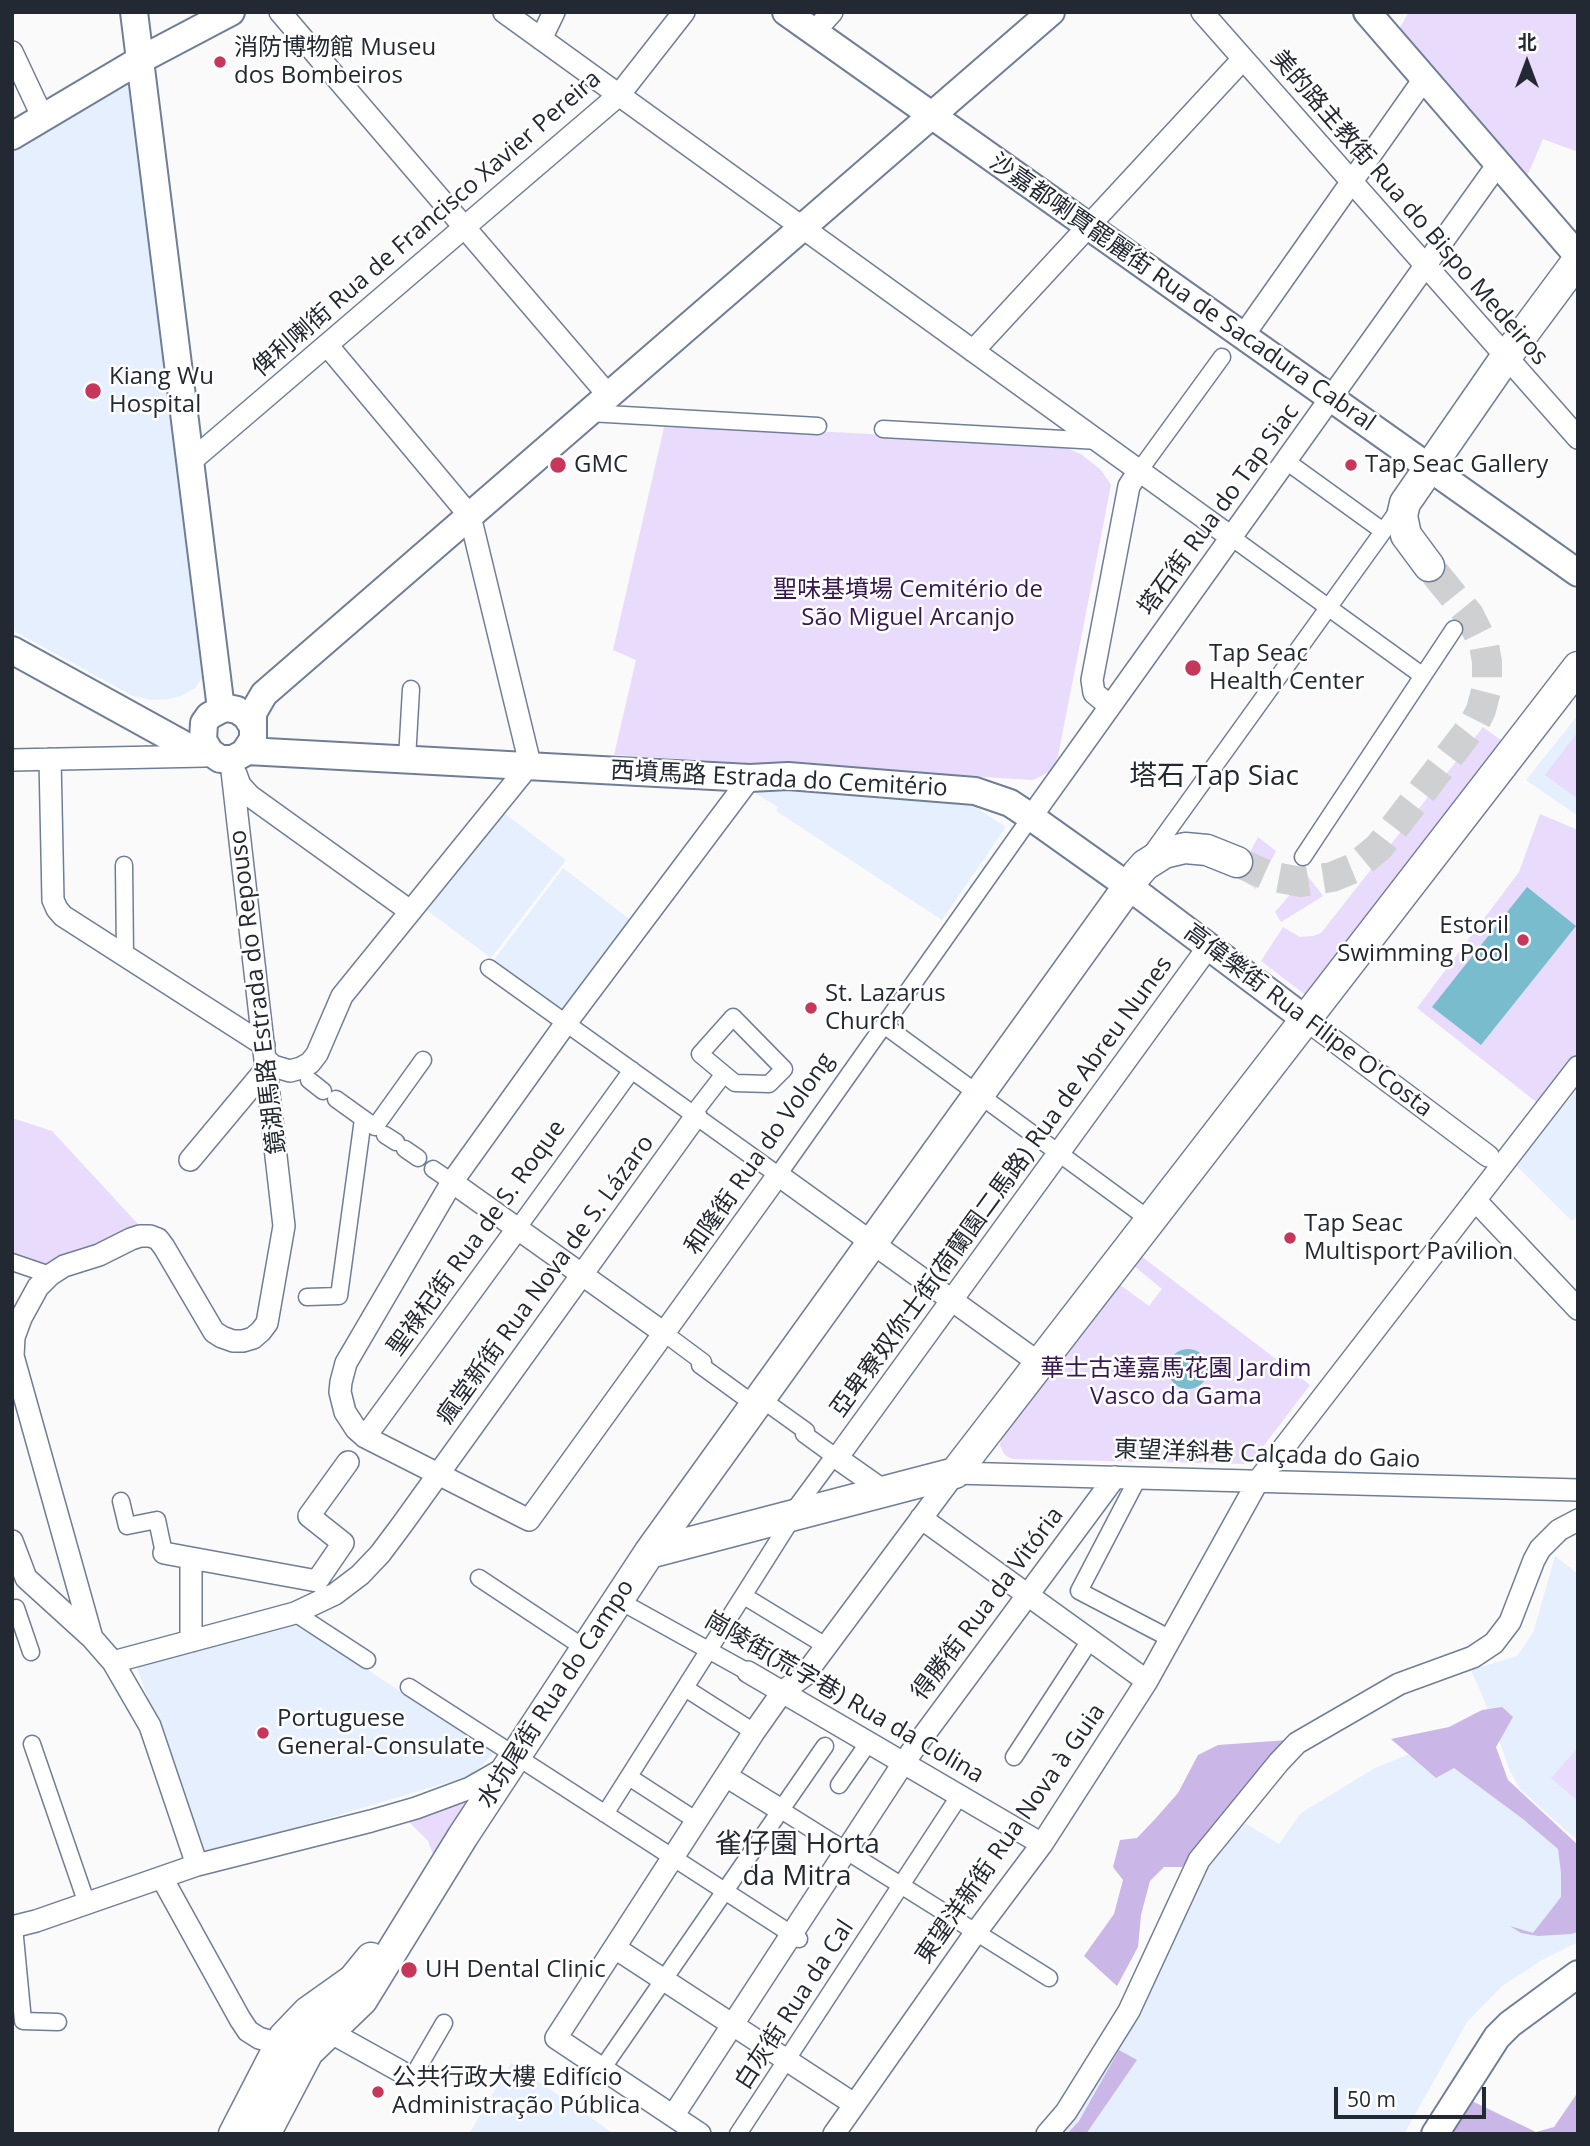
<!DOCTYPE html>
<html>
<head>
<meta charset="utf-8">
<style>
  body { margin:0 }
  #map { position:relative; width:1590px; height:2146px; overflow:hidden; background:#fafafa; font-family:"Open Sans","Noto Sans SC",sans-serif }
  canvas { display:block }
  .frame { position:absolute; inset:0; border:14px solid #232933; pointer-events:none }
  .north { position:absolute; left:1492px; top:28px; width:70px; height:70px; -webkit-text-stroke:5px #fff; paint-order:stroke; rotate:0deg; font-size:19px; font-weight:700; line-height:28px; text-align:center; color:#232933 }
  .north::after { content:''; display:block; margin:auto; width:24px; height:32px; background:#232933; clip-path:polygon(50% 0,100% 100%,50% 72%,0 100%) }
  .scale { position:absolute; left:1334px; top:2087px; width:152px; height:32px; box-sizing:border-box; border:4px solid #232933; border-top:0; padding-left:9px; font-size:21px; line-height:24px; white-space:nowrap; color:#232933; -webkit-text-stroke:5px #fff; paint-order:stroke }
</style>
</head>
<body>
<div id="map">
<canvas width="1590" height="2146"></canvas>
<div class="frame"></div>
<div class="north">北</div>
<div class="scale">50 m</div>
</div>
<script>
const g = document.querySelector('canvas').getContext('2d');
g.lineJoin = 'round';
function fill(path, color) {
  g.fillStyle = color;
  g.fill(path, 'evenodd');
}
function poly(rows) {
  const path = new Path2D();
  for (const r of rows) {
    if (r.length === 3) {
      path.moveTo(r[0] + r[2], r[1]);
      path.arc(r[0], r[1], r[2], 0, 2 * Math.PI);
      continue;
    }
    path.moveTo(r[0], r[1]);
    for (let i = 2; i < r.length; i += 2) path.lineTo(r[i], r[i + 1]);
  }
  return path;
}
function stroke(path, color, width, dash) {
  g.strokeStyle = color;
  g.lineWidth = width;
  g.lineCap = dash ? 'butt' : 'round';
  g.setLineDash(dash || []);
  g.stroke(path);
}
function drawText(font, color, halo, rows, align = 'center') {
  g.font = font + ' "Open Sans","Noto Sans SC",sans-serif';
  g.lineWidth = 5;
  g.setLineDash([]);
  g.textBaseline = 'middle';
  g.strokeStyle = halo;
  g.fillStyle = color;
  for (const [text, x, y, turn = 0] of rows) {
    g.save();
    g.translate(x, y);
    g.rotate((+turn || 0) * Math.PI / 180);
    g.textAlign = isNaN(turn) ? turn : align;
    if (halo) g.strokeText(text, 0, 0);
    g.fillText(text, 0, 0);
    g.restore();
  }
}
fill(poly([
  [137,80,206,665,203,677,195,688,181,696,169,699,152,700,133,696,12,630,12,152],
  [1578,715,1578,816,1526,780],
  [763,782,957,795,1006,827,942,920,776,811,778,807,756,794],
  [500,810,566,860,491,958,424,908],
  [563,868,633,922,563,1012,493,961],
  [1578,1088,1578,1215,1572,1221,1515,1164],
  [1555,1556,1578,1574,1578,1841,1520,1789,1510,1771,1485,1702,1471,1670,1517,1656,1533,1633],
  [285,1620,333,1647,494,1753,472,1775,206,1855,135,1663],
  [1483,1724,1499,1777,1578,1847,1578,1942,1542,1960,1502,1986,1467,2022,1404,2134,1049,2134,1230,1814,1279,1844,1301,1813,1375,1768],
  [511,2063,586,2114,614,2134,469,2134]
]), '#e6effd');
fill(poly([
  [1409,12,1578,12,1578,152,1543,139,1525,181,1396,34],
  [665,423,1057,444,1081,454,1101,470,1111,485,1058,756,1055,765,1049,772,1033,780,614,755,636,660,613,650],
  [1483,727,1509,746,1312,1000,1261,961,1283,927,1300,937,1313,936,1321,933],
  [1578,732,1578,799,1545,775],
  [1540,814,1578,830,1578,1056,1540,1105,1417,1008,1519,872],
  [1258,837,1276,851,1256,889,1237,877],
  [1307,875,1323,896,1281,922,1275,912],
  [12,1118,52,1131,138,1224,87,1249,40,1265,12,1270],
  [1141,1256,1310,1385,1252,1461,1247,1464,1013,1459,1008,1457,1004,1454,1000,1445,1002,1435,1119,1284,1149,1306,1162,1289,1134,1266],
  [1578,1748,1578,1801,1551,1778],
  [484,1790,435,1860,428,1841,405,1818]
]), '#e9dbfc');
fill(poly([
  [1502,1707,1513,1717,1496,1747,1508,1780,1578,1845,1578,1932,1571,1934,1538,1936,1521,1933,1510,1926,1533,1933,1561,1897,1561,1873,1558,1849,1523,1819,1454,1768,1436,1778,1391,1739,1449,1727,1482,1710],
  [1288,1740,1228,1807,1182,1867,1164,1867,1150,1881,1141,1915,1138,1947,1117,1986,1084,1956,1114,1914,1123,1880,1113,1867,1120,1840,1137,1838,1156,1818,1178,1793,1198,1755,1218,1745],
  [1119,2050,1137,2060,1086,2134,1067,2134,1079,2121],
  [1578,2092,1578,2134,1451,2134,1472,2101,1536,2132,1554,2127]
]), '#cbb6e8');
fill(poly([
  [1527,887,1576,926,1481,1045,1432,1007],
  [1188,1369,20]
]), '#78bcce');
stroke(poly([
  [1237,862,1269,876,1301,882,1332,877,1354,868,1379,847,1474,724,1481,710,1487,687,1487,662,1484,645,1469,615,1429,566]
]), '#cfd0d2', 30, [30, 15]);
const pedestrian = poly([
  [589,413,818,426],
  [883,429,1099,441],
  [1286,461,1383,531],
  [1139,471,1222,357],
  [1231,537,1423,676],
  [407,759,411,689],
  [1151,854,1400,508],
  [1303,857,1454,629],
  [124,865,125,956],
  [489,968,778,1175,1031,817],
  [884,1025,1150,1220],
  [309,1080,323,1091],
  [336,1099,375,1127,423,1060],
  [693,1114,724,1074,700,1054,733,1017,784,1069,769,1084,735,1083,724,1074],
  [385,1135,396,1142],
  [405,1149,418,1158],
  [433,1169,452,1182],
  [517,1229,632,1070],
  [12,1262,50,1275],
  [307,1297,339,1296,363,1119],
  [664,1333,703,1362,700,1365,755,1405],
  [760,1398,806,1431,804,1434,837,1458],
  [1138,1478,1079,1591,1171,1639],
  [121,1501,127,1526,157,1520,164,1553],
  [792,1513,834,1456],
  [479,1578,586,1649],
  [744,1596,826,1646],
  [618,1600,748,1672],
  [12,1609,16,1608,31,1652],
  [295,1613,367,1660],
  [409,1687,799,1939],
  [685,1688,754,1732],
  [32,1744,87,1904],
  [1014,1757,1087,1645],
  [629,1777,697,1821],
  [839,1785,869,1742],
  [781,1810,1049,1978],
  [605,1814,793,1517],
  [14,1927,23,2021,58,2022],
  [602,2069,825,1746],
  [400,2071,412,2078,444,2023],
  [738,2134,960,1795]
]);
const minor = poly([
  [280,12,609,396],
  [504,12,1231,537],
  [1202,12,1578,438],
  [814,32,832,12],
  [541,39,554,12],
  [12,52,43,118],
  [1243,336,1424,79],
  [973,351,1243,59],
  [190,462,619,95,684,12],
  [1110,706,1094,693,1092,680,1129,486,1139,471],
  [50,759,53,900,57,909,63,916,264,1045],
  [12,760,205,756],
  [236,774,240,785,250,796,410,911],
  [750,778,566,1023,452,1182,346,1363,341,1382,340,1392,345,1412,356,1429,365,1437,529,1520,778,1175,1039,1363],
  [1031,817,1498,164],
  [1305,1019,1488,1156],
  [265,1059,273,1066,290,1071,301,1068,310,1063,317,1054,342,996,530,764,470,516,327,345],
  [190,1160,266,1069],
  [452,1182,664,1333],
  [1475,1200,1578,1309],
  [365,1437,517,1229],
  [884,1491,837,1458,1209,946],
  [921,1518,1147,1681],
  [12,1541,26,1578,92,1638,113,1662,150,1726,197,1865],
  [164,1553,191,1558],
  [92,1638,13,1356,14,1337,21,1318,38,1287,50,1275,64,1266,99,1255,131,1239,140,1236,150,1236,158,1239,164,1247,214,1332,222,1337,233,1341,243,1341,253,1338,261,1331,267,1323,284,1226,232,771,233,759],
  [191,1641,191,1558,317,1581,343,1543,309,1516,348,1462],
  [113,1662,295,1613,335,1594,360,1575,380,1554,401,1526,696,1116],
  [748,1672,1042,1844],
  [726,1776,781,1810],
  [162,1878,240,2019,248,2031,259,2038,269,2041,282,2041],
  [12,1927,36,1921,197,1865,371,1821,416,1808,470,1788,505,1768],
  [615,1948,854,2104],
  [328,2031,400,2071],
  [673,2116,904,1762,1115,1477],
  [700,2134,556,2038,754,1732,783,1691,804,1676,955,1473,1578,1490],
  [834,2134,976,1932,1042,1844,1147,1681,1258,1481,1578,1067],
  [1047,2134,1066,2112,1129,2011,1199,1860,1279,1762,1297,1743,1399,1684,1473,1657,1494,1643,1510,1622,1534,1560,1540,1549,1559,1530,1578,1520]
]);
const tertiary = poly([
  [134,12,221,709],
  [786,12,1578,573],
  [1367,12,1578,256],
  [12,136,140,60,231,12],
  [12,650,186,746,210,752],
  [253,727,246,716,237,710,228,708,220,710,209,716,204,723,203,740,210,752,220,759,233,759,244,753,253,739,253,713,264,694,1051,12],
  [247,751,750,778,788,776,975,791,1010,803,1031,817,1128,886,1305,1019],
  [1435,2134,1497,2037,1510,2024,1578,1974]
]);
const secondary = poly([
  [1429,566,1406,535,1402,516,1405,503,1506,357,1578,260],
  [649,1553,955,1473,1578,667],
  [234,2134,284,2037,308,2012,353,1980,371,1958],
  [265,2134,308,2052,362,2000,463,1836,649,1553,1138,873,1145,865,1164,853,1185,848,1207,850,1237,862]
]);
stroke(pedestrian, '#6f7e97', 19);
stroke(minor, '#6f7e97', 24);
stroke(tertiary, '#6f7e97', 30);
stroke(secondary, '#6f7e97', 33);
stroke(pedestrian, '#fff', 16);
stroke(minor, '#fff', 21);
stroke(tertiary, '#fff', 26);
stroke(secondary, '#fff', 30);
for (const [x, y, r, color] of [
  [220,62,7,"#c7375c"],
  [93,391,9,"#c7375c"],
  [558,465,9,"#c7375c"],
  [1351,465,7,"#c7375c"],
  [1193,668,9,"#c7375c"],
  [1523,940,7,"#c7375c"],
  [811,1008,7,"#c7375c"],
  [1290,1238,7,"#c7375c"],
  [263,1733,7,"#c7375c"],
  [409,1970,9,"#c7375c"],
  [378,2092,7,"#c7375c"]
]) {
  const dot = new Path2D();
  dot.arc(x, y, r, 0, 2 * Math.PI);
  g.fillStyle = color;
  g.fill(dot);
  stroke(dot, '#fff', 2.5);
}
drawText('24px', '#232933', '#fff', [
  ["消防博物館 Museu",234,48],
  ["dos Bombeiros",234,76],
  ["Kiang Wu",109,377],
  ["Hospital",109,405],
  ["GMC",574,465],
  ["Tap Seac Gallery",1365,465],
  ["Tap Seac",1209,654],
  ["Health Center",1209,682],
  ["Estoril",1509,926,"right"],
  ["Swimming Pool",1509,954,"right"],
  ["St. Lazarus",825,994],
  ["Church",825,1022],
  ["Tap Seac",1304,1224],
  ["Multisport Pavilion",1304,1252],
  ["Portuguese",277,1719],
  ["General-Consulate",277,1747],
  ["UH Dental Clinic",425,1970],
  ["公共行政大樓 Edifício",392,2078],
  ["Administração Pública",392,2106]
], 'left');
drawText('24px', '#232933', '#fff', [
  ["美的路主教街 Rua do Bispo Medeiros",1409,208,49],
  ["俾利喇街 Rua de Francisco Xavier Pereira",427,224,-41],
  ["沙嘉都喇賈罷麗街 Rua de Sacadura Cabral",1182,293,35],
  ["塔石街 Rua do Tap Siac",1219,510,-54],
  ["西墳馬路 Estrada do Cemitério",779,780,3],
  ["鏡湖馬路 Estrada do Repouso",258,992,-97],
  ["高偉樂街 Rua Filipe O'Costa",1308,1021,37],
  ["和隆街 Rua do Volong",760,1154,-55],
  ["亞卑寮奴你士街(荷蘭園二馬路) Rua de Abreu Nunes",1002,1187,-54],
  ["聖祿杞街 Rua de S. Roque",477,1238,-54],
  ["瘋堂新街 Rua Nova de S. Lázaro",546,1280,-54],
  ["東望洋斜巷 Calçada do Gaio",1267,1455,2],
  ["得勝街 Rua da Vitória",988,1604,-53],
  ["水坑尾街 Rua do Campo",556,1694,-57],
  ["崗陵街(荒字巷) Rua da Colina",844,1698,30],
  ["東望洋新街 Rua Nova à Guia",1011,1834,-55],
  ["白灰街 Rua da Cal",795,2005,-57]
]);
drawText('24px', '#361752', '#fff', [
  ["聖味基墳場 Cemitério de",908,590],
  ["São Miguel Arcanjo",908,618],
  ["華士古達嘉馬花園 Jardim",1176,1369],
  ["Vasco da Gama",1176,1397]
]);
drawText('28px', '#232933', '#fff', [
  ["塔石 Tap Siac",1214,777],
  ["雀仔園 Horta",797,1845],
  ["da Mitra",797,1877]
]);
</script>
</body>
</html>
